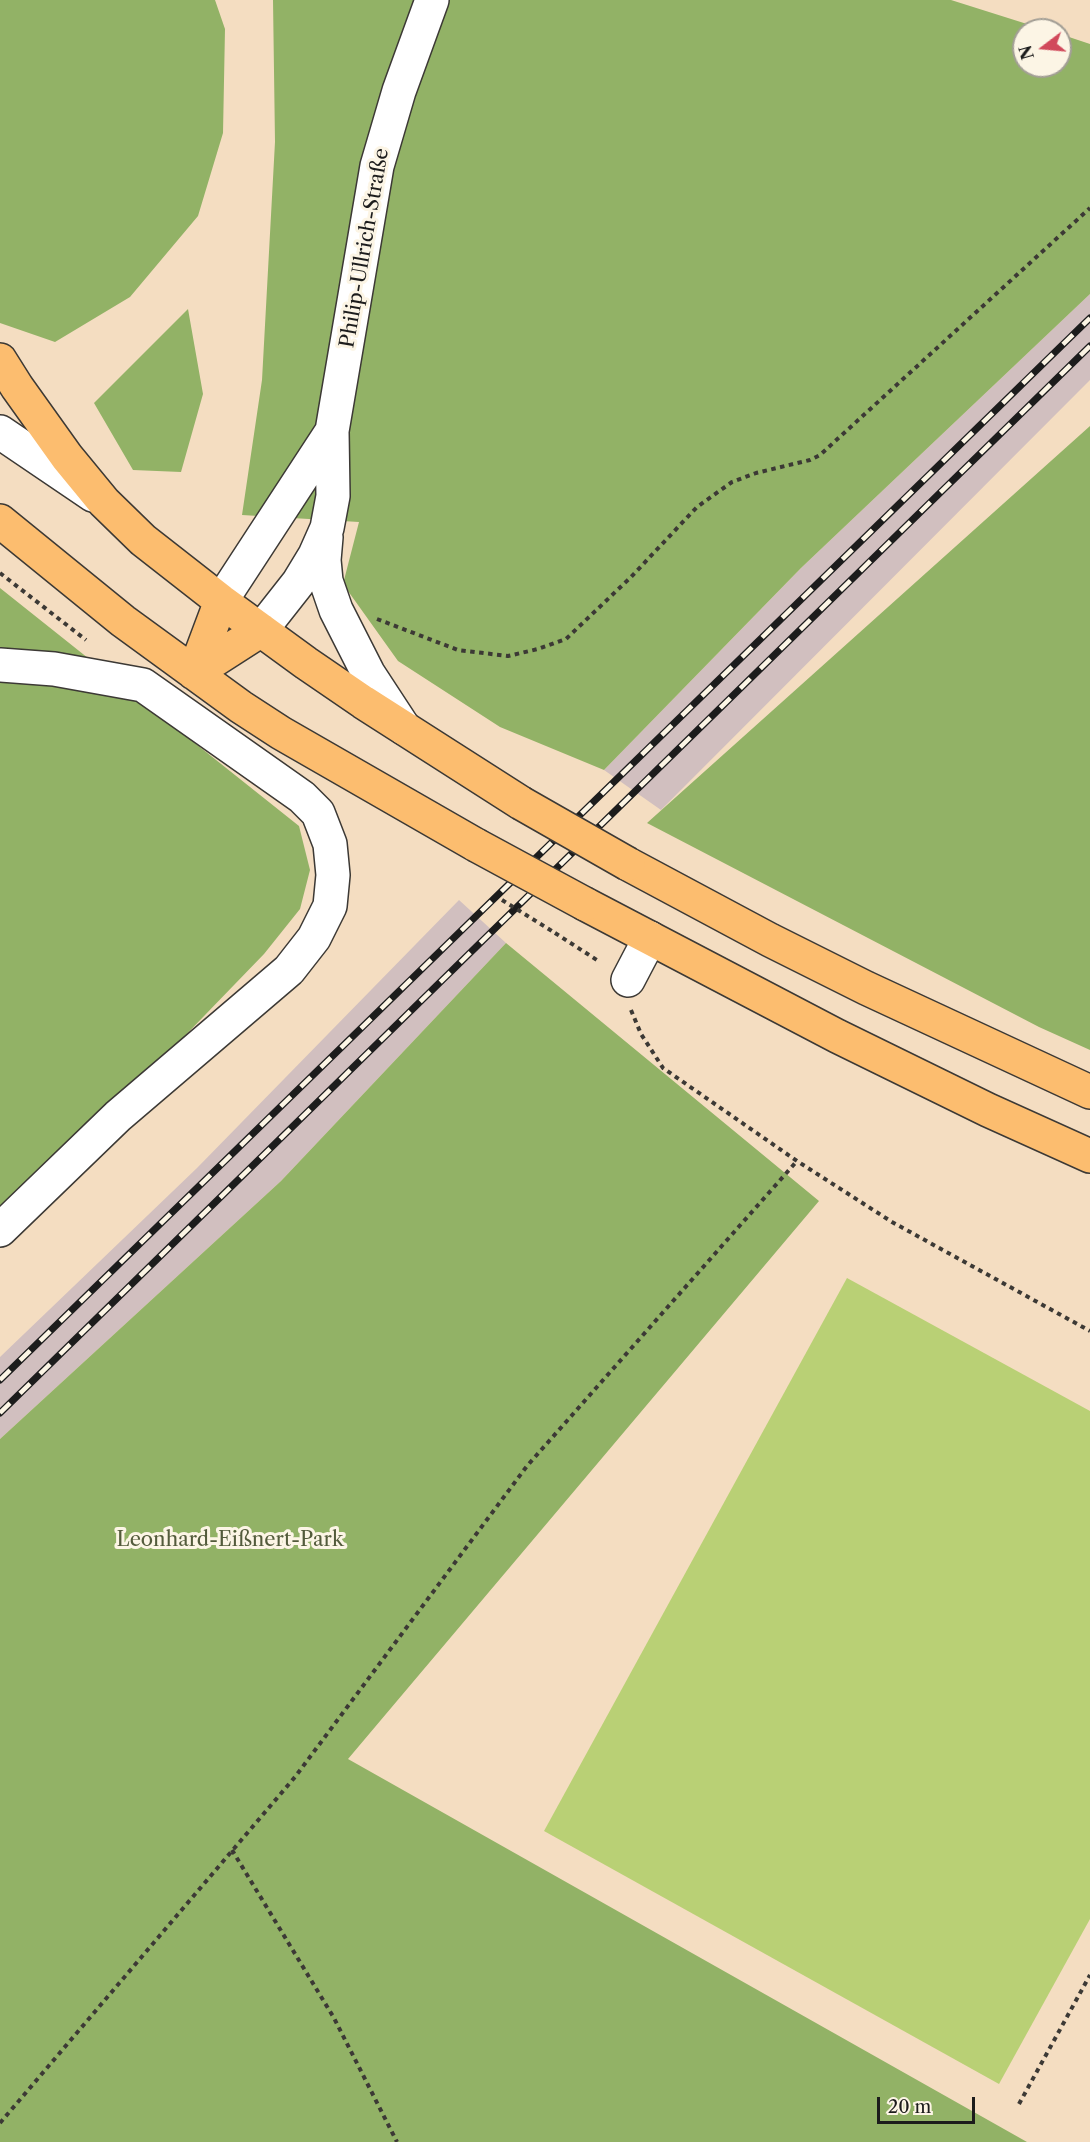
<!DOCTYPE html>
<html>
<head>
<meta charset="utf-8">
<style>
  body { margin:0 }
  #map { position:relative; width:1090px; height:2142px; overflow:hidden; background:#f4ddc1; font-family:"Libre Caslon Text",serif }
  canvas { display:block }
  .north { position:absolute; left:1012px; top:18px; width:60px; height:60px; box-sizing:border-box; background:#fcf5e5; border:2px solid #a29e95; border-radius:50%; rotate:254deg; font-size:16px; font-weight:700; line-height:24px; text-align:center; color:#1c1c1c }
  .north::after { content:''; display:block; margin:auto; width:21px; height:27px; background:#d1495b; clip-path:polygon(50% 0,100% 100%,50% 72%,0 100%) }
  .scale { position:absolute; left:877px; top:2097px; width:98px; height:27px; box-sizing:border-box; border:3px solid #1c1c1c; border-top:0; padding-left:8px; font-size:18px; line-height:21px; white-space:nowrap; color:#1c1c1c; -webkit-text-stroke:4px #fcf5e5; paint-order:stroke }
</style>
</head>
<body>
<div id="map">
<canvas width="1090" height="2142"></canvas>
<div class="north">N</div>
<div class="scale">20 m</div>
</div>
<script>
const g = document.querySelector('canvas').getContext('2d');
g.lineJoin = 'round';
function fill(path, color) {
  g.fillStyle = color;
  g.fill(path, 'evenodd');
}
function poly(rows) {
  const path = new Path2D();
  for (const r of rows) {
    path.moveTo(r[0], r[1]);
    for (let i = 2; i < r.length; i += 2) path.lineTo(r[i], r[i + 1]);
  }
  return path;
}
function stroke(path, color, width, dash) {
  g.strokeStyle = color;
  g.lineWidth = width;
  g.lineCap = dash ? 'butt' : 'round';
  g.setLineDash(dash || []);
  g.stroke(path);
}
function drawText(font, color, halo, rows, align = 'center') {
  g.font = font + ' "Libre Caslon Text",serif';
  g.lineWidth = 6;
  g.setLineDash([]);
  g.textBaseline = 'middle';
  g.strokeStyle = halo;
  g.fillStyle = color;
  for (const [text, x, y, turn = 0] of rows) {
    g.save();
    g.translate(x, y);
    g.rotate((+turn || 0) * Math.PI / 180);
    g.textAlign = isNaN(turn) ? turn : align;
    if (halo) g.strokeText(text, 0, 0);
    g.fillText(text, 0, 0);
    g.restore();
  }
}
fill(poly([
  [1090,294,1090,380,661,810,604,770,801,568],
  [459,900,506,943,281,1181,0,1439,0,1357,197,1168]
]), '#d1bfbf');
fill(poly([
  [847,1278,1090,1411,1090,1919,999,2084,544,1831]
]), '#b9d075');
fill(poly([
  [0,0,215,0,225,29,223,133,198,216,130,297,55,342,0,323],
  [273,0,951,0,1046,30,1024,30,1024,66,1060,66,1060,34,1090,44,1090,294,801,568,604,770,500,727,398,661,343,584,359,522,242,515,262,380,275,142],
  [188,309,203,394,181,472,133,470,94,403],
  [1090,426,1090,1050,1039,1027,647,823],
  [0,588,299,826,310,870,300,909,264,954,0,1227],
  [506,943,819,1201,348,1759,1027,2142,0,2142,0,1439,281,1181]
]), '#92b266');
const minor = poly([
  [0,432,93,495],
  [326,537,324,560,326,581,336,610,368,673,404,728],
  [221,601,332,431],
  [261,630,298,583,315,555,327,528,333,496,332,431,377,166,399,91,432,0],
  [0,665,54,669,143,685,302,797,318,813,330,844,333,875,330,906,314,938,289,970,118,1116,0,1230],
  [628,980,650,938]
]);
const major = poly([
  [0,360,17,387,67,457,104,502,143,540,221,601,306,663,363,702,521,803],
  [0,521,123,621,241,707,281,733,476,845],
  [194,673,261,630],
  [194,673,221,601],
  [628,864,770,940,866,988,1090,1092],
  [585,904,837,1036,988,1110,1090,1156]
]);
stroke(minor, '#3c3935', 36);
stroke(major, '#3c3935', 36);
stroke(poly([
  [0,573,86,640],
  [377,619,458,650,508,656,538,649,566,639,631,577,697,507,732,482,756,473,810,460,820,455,1090,208],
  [555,933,600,962],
  [631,1010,641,1034,663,1068,797,1161,892,1222,1090,1331],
  [232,1850,334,2018,397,2142],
  [1019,2104,1090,1975],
  [0,2123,295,1777,527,1466,797,1161]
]), '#3c3935', 4, [4.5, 4.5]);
stroke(minor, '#fff', 33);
stroke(major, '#fcbd6f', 33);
const rail = poly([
  [0,1380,1090,318],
  [0,1413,1090,346]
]);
stroke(rail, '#1c1c1c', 7);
stroke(rail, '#fcf5e5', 4.5, [14]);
const majorBridge = poly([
  [521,803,628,864],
  [476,845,585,904]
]);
stroke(majorBridge, '#3c3935', 36, []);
stroke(poly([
  [502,900,555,933]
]), '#3c3935', 4, [4.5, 4.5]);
stroke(majorBridge, '#fcbd6f', 33);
drawText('20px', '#1c1c1c', '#fcf5e5', [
  ["Philip-Ullrich-Straße",365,248,-80]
]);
drawText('20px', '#535b3b', '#fcf5e5', [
  ["Leonhard-Eißnert-Park",230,1540]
]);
</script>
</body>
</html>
